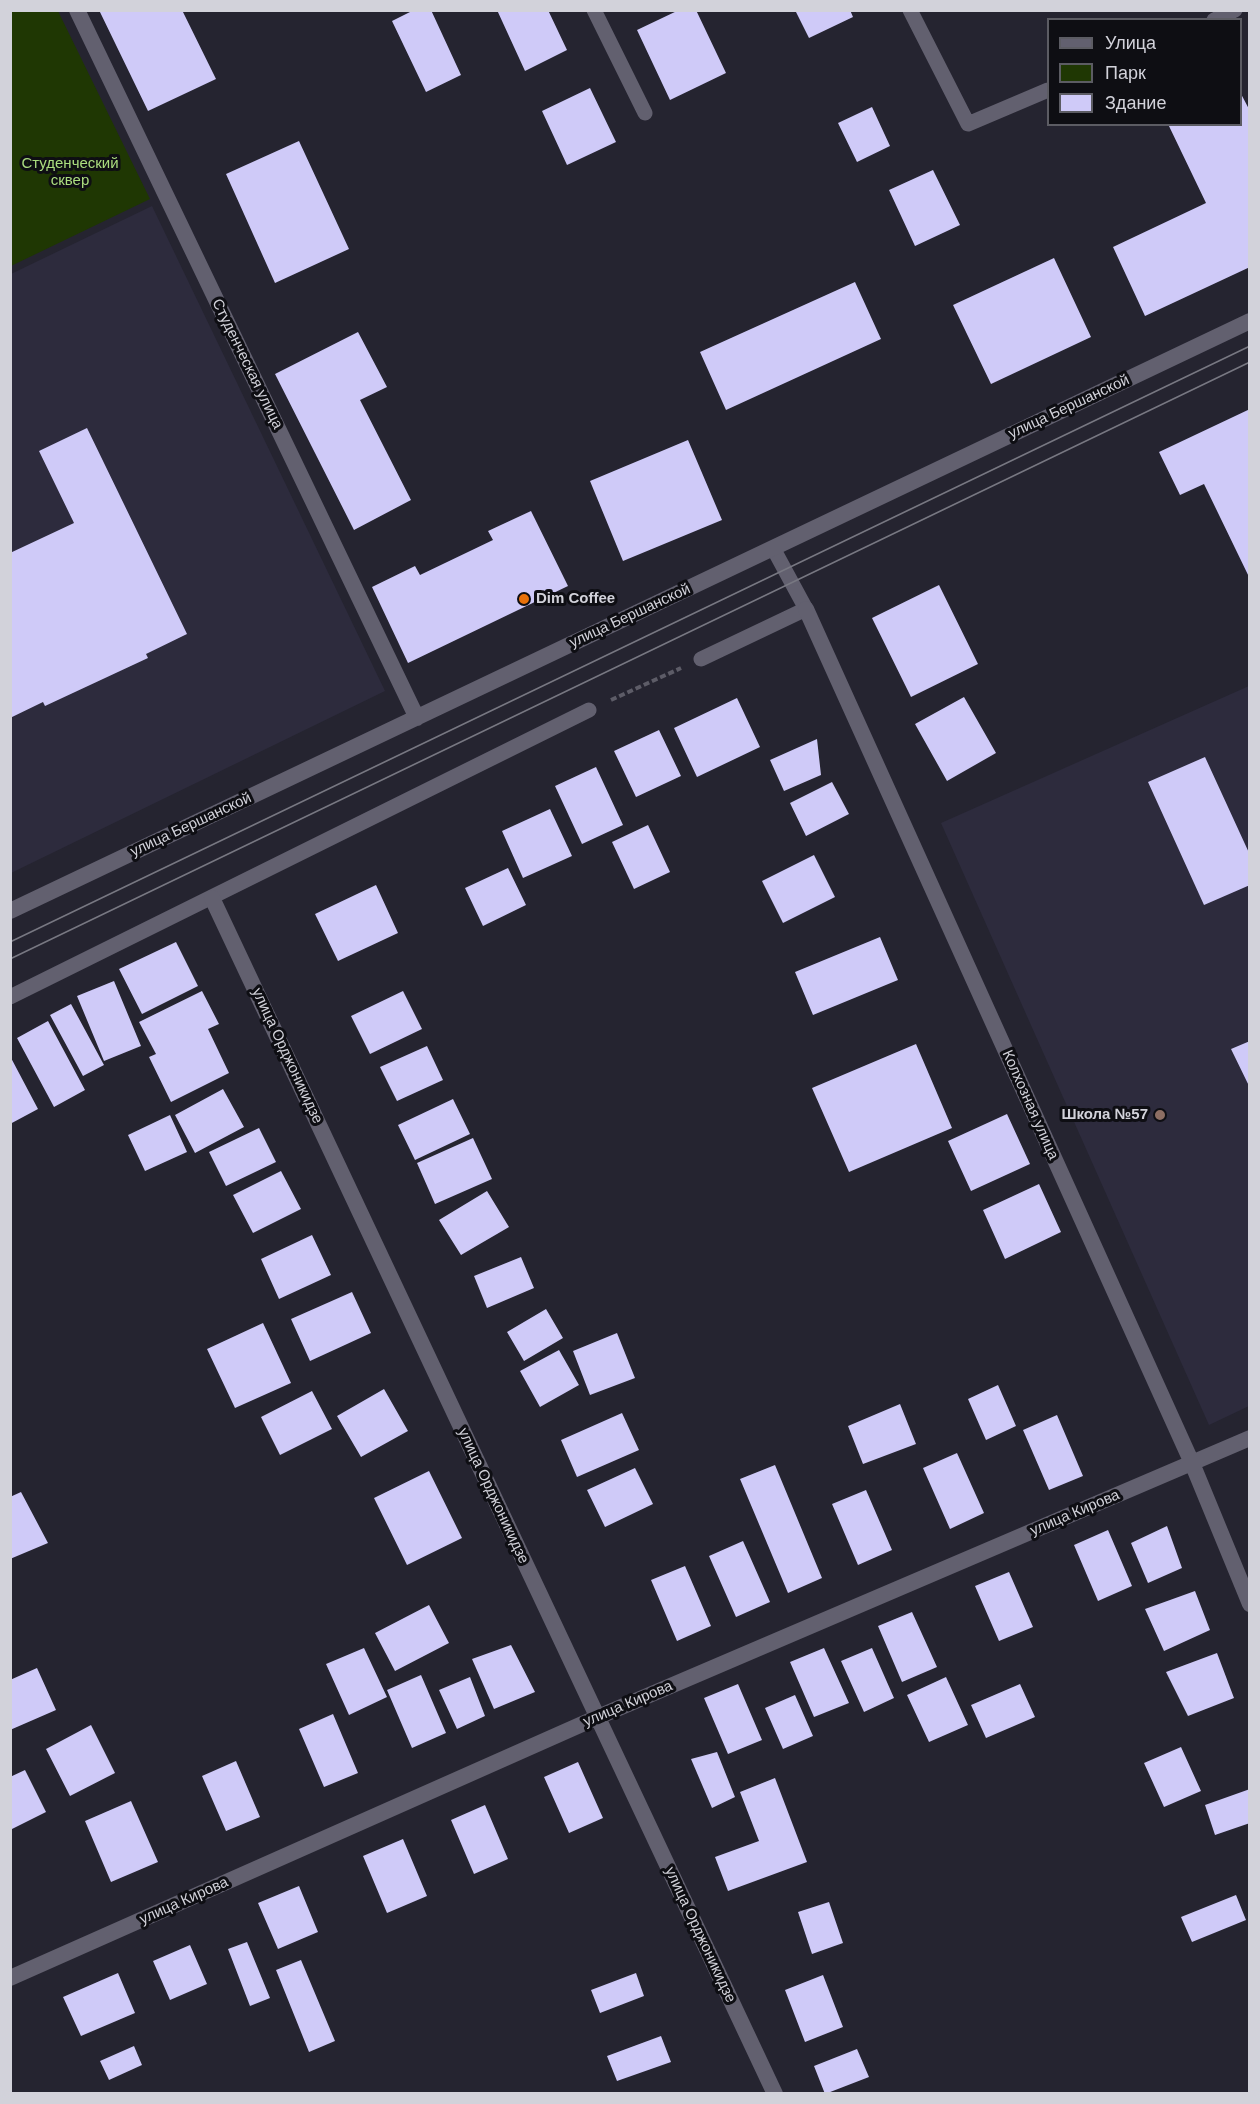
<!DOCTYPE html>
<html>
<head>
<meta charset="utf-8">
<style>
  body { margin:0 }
  #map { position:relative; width:1260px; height:2104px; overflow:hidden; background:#252430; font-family:Helvetica,sans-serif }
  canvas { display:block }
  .frame { position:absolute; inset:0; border:12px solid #d2d2da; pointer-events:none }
  .legend { position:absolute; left:1047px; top:18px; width:195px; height:108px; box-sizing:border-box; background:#0e0e13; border:2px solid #5c5c63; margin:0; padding:8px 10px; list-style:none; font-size:18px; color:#d2d2da }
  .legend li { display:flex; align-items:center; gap:12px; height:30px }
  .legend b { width:30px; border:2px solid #5c5c63 }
</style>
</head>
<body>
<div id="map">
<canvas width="1260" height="2104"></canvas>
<div class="frame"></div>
<ul class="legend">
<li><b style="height:8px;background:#62606f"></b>Улица</li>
<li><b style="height:16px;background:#1f3703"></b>Парк</li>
<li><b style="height:16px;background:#cfcaf8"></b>Здание</li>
</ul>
</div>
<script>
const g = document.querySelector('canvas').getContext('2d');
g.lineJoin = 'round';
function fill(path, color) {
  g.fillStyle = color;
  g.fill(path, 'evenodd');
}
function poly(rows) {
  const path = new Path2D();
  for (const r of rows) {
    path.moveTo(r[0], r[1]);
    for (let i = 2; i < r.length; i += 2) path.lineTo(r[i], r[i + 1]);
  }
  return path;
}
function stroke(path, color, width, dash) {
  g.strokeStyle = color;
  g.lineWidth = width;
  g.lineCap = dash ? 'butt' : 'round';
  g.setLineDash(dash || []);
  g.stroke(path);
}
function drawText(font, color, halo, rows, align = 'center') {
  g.font = font + ' Helvetica,sans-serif';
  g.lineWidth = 6;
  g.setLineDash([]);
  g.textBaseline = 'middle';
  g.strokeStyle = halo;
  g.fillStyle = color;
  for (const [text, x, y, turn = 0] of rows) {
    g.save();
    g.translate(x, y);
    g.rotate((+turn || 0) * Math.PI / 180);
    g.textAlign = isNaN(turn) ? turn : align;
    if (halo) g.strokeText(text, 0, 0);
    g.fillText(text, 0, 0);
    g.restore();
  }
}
fill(poly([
  [152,206,385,691,11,873,11,274],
  [1249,686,1249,1406,1209,1425,941,823]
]), '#2d2b3d');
fill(poly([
  [11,10,58,11,150,199,11,266]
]), '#1f3703');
fill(poly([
  [99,10,182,10,216,79,148,111],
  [414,10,431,10,461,75,426,92,392,21],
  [497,10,548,10,567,50,525,71],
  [679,10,696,10,726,73,670,100,637,30],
  [795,10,850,10,853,17,809,38],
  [590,88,616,142,567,165,542,111],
  [1240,92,1250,111,1250,267,1145,316,1113,247,1206,203,1168,124,1240,124],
  [872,107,890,146,857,162,838,123],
  [299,141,349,249,275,283,226,174],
  [933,170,960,225,915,246,889,190],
  [1054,258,1091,337,991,384,953,305],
  [855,282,881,339,726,410,700,352],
  [358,332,387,387,360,400,411,500,354,530,275,374],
  [1250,409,1250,579,1204,484,1180,495,1159,452],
  [87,428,187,634,146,654,148,658,45,706,43,702,10,718,10,553,74,523,39,451],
  [688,440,722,520,623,561,590,481],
  [531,511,568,586,408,663,372,587,415,566,420,575,493,540,488,531],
  [939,585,978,664,911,697,872,618],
  [964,697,996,753,947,781,915,724],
  [737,698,760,747,697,777,674,728],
  [659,730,681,776,636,797,614,751],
  [817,739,821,775,784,791,770,760],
  [1205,757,1250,855,1250,885,1204,905,1148,782],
  [596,767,623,825,582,844,555,786],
  [832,782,849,814,806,836,790,803],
  [550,809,572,856,523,878,502,831],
  [648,825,670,872,634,889,612,842],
  [814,855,835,897,783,923,762,881],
  [508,868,526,905,483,926,465,888],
  [376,885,398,933,338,961,315,914],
  [880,937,898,980,813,1015,795,972],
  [176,942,198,986,142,1014,119,969],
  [114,981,141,1046,104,1061,77,996],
  [202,991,219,1024,208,1029,229,1073,171,1102,149,1057,156,1054,139,1022],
  [403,991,422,1029,370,1054,351,1016],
  [71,1004,104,1065,83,1076,50,1015],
  [48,1021,85,1090,54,1107,17,1038],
  [1250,1041,1250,1088,1231,1049],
  [916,1044,952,1128,849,1172,812,1088],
  [427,1046,443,1080,397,1101,380,1067],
  [10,1056,38,1109,10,1124],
  [223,1089,244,1127,195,1153,175,1115],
  [453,1099,470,1134,415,1160,398,1125],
  [1007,1114,1030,1164,971,1191,948,1141],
  [170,1115,187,1152,145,1171,128,1135],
  [259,1128,276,1162,226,1186,209,1152],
  [473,1138,492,1179,435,1204,417,1163],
  [281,1171,301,1209,253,1233,233,1195],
  [1039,1184,1061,1232,1005,1259,983,1210],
  [487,1191,509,1227,461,1255,439,1220],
  [312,1235,331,1275,279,1299,261,1259],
  [521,1257,534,1288,487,1308,474,1276],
  [352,1292,371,1333,310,1361,291,1319],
  [546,1309,563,1338,524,1361,507,1332],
  [263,1323,291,1383,235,1408,207,1349],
  [617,1333,635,1378,590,1395,573,1351],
  [559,1350,579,1385,540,1407,520,1371],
  [998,1385,1016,1426,986,1440,968,1399],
  [384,1389,408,1431,361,1457,337,1416],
  [312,1391,332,1429,280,1455,261,1417],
  [900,1404,916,1444,863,1464,848,1426],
  [622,1413,639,1450,577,1477,561,1440],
  [1057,1415,1083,1476,1049,1490,1023,1430],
  [957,1453,984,1513,950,1529,923,1468],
  [775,1465,822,1578,788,1593,740,1479],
  [635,1468,653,1504,605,1527,587,1490],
  [429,1471,462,1538,407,1565,374,1498],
  [866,1490,892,1550,858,1565,832,1504],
  [21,1492,48,1543,10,1559,10,1497],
  [1167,1526,1182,1568,1148,1583,1131,1543],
  [1108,1530,1132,1586,1098,1601,1074,1545],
  [743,1541,770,1602,736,1617,709,1556],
  [685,1566,711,1626,677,1641,651,1580],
  [1009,1572,1033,1627,999,1641,975,1586],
  [1195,1591,1210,1630,1164,1651,1145,1609],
  [429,1605,449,1643,395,1671,375,1633],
  [912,1612,937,1667,902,1682,878,1626],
  [511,1645,535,1692,494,1709,472,1659],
  [364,1648,387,1697,349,1715,326,1664],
  [824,1648,849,1703,814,1717,790,1662],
  [872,1648,894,1698,864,1712,841,1661],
  [1217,1653,1234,1698,1188,1716,1166,1672],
  [37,1668,56,1710,10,1730,10,1680],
  [421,1675,446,1733,412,1748,387,1690],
  [470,1677,485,1716,457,1729,439,1690],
  [946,1677,968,1725,929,1742,907,1695],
  [738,1684,762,1740,728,1754,704,1698],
  [1020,1684,1035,1717,986,1738,971,1705],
  [795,1695,813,1736,783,1749,765,1708],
  [333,1714,358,1773,324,1787,299,1729],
  [91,1725,115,1773,70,1796,46,1749],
  [1181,1747,1201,1791,1164,1807,1144,1763],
  [717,1752,735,1797,712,1808,691,1759],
  [236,1761,260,1817,226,1831,202,1776],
  [578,1762,603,1818,569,1833,544,1777],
  [25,1770,46,1812,10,1830,10,1777],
  [775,1778,807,1862,728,1891,715,1857,759,1841,740,1792],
  [1250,1789,1250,1823,1215,1835,1205,1805],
  [131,1801,158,1862,111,1882,85,1821],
  [485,1805,508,1859,474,1874,451,1820],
  [403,1839,427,1896,387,1913,363,1856],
  [299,1886,318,1932,278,1949,258,1903],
  [1236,1895,1246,1920,1192,1942,1181,1917],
  [829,1902,843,1943,812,1954,798,1912],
  [247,1942,270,1998,250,2006,228,1949],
  [190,1945,207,1984,170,2000,153,1961],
  [301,1960,335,2041,309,2052,276,1970],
  [118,1973,135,2013,81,2036,63,1997],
  [636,1973,644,1996,600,2013,591,1990],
  [823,1975,843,2027,805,2042,785,1990],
  [661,2036,671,2062,617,2081,607,2056],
  [134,2046,142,2065,109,2080,100,2061],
  [857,2049,869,2077,825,2094,814,2066]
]), '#cfcaf8');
stroke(poly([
  [611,700,681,668]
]), '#5d5c67', 4, [6, 3]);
stroke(poly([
  [594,10,645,113],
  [910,10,968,124,1048,90],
  [1214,20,1235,10],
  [701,659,806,609,773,548],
  [10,997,589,710]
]), '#62606f', 15);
stroke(poly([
  [77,10,417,718],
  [806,609,1192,1463,1250,1604],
  [212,898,775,2094],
  [10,911,1250,321],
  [10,1978,598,1717,1250,1438]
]), '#62606f', 16);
stroke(poly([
  [10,942,1250,346],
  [10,959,1250,362]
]), '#787882', 1.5);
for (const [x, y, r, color] of [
  [524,599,6,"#e8710a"],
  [1160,1115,6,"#8d6e63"]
]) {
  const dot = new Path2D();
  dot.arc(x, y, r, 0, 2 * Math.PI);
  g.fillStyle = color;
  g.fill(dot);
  stroke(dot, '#0e0e13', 2);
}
drawText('15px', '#abdd7f', '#0e0e13', [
  ["Студенческий",70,164],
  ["сквер",70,181]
]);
drawText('15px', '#d2d2da', '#0e0e13', [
  ["Студенческая улица",247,364,64],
  ["улица Бершанской",1069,407,-25],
  ["улица Бершанской",630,616,-25],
  ["улица Бершанской",191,825,-25],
  ["улица Орджоникидзе",287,1056,65],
  ["Колхозная улица",1030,1105,66],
  ["улица Орджоникидзе",493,1496,65],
  ["улица Кирова",1075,1513,-23],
  ["улица Кирова",628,1704,-23],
  ["улица Кирова",184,1901,-24],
  ["улица Орджоникидзе",700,1935,65]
]);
drawText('bold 15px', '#d2d2da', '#0e0e13', [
  ["Dim Coffee",536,599],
  ["Школа №57",1148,1115,"right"]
], 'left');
</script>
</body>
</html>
